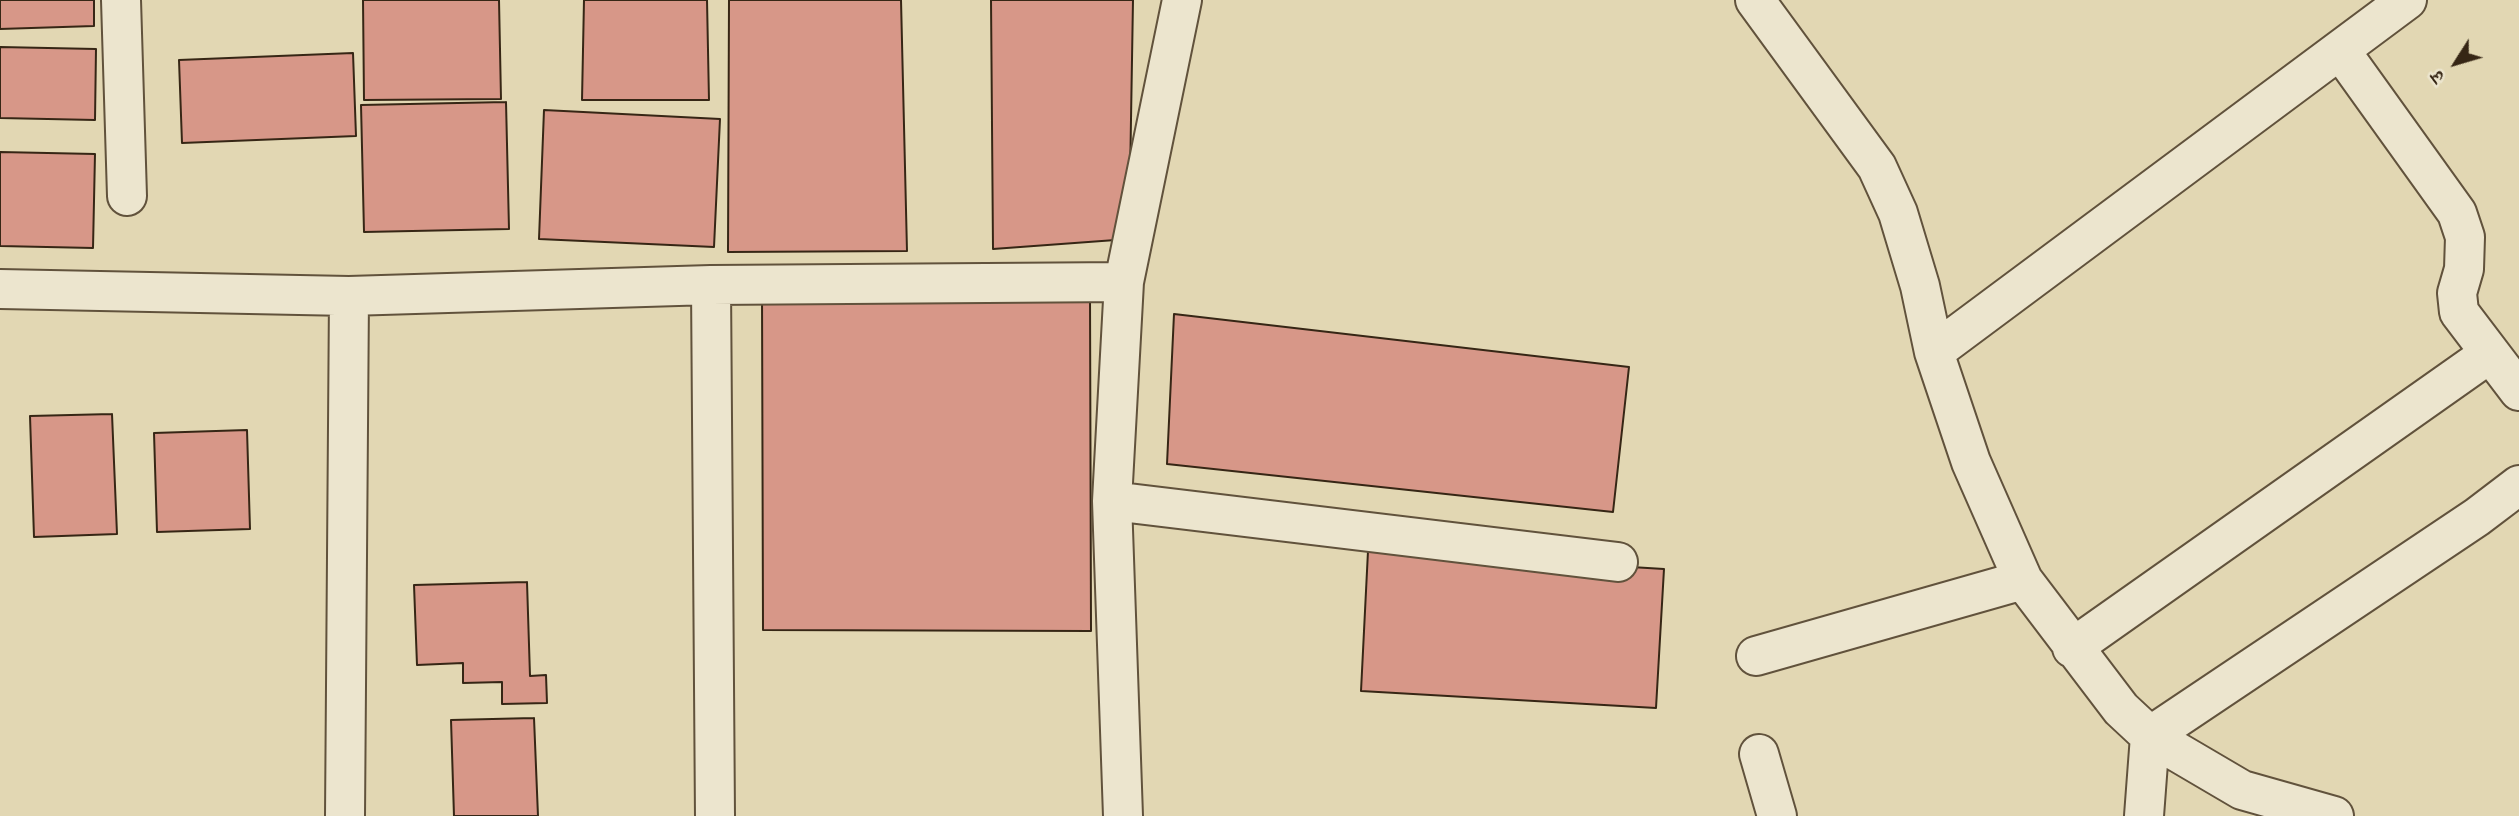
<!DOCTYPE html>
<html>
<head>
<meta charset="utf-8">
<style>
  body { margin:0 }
  #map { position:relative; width:2519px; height:816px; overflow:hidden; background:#e2d7b3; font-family:"Sorts Mill Goudy","Noto Serif Devanagari",serif }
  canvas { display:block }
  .north { position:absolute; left:2421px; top:28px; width:70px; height:70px; -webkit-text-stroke:5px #ece5ce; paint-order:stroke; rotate:233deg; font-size:19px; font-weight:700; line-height:28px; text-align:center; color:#362615 }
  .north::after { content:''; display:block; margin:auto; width:24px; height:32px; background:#362615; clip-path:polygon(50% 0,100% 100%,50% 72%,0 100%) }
</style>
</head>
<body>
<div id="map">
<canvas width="2519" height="816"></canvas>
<div class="north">उ</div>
</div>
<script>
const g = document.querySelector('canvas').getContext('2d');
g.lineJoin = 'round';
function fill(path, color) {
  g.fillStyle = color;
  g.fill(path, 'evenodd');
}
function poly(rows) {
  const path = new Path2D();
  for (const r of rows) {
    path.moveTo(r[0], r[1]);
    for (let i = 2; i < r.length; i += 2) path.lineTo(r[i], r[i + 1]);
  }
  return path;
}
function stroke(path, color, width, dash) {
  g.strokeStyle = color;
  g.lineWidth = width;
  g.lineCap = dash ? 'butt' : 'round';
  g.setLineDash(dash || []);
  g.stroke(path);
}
const building = poly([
  [0,0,94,0,94,26,0,29,0,0],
  [363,0,499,0,501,99,364,100,363,0],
  [584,0,707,0,709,100,582,100,584,0],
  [729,0,901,0,907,251,728,252,729,0],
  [991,0,1133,0,1129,239,993,249,991,0],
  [0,47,96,49,95,120,0,118,0,47],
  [353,53,356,136,182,143,179,60,353,53],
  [506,102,509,229,364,232,361,105,506,102],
  [544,110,720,119,714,247,539,239,544,110],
  [0,152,95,154,93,248,0,246,0,152],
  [762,294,1090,296,1091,631,763,630,762,294],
  [1174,314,1629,367,1613,512,1167,464,1174,314],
  [112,414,117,534,34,537,30,416,112,414],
  [247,430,250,529,157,532,154,433,247,430],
  [1368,551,1664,569,1656,708,1361,691,1368,551],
  [527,582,530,676,546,675,547,703,502,704,502,682,463,683,463,663,417,665,414,585,527,582],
  [534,718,538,816,454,816,451,720,534,718]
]);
fill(building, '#d79788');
stroke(building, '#362615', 2);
const minor = poly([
  [121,0,127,196],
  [1755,0,1877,167,1898,213,1920,286,1934,352,1971,462,2023,580,2121,709,2150,736,2242,790,2334,816],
  [2340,50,2457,213,2465,237,2464,269,2457,293,2459,312,2519,391],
  [1124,282,1182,0],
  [711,285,715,816],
  [0,289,349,296,711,285,1124,282,1112,501,1123,816],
  [1934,352,2407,0],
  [1112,501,1618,562],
  [2072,648,2489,354],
  [1756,656,2023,580],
  [1759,754,1777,816],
  [345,816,349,296],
  [2144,816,2150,736,2477,517,2519,485]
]);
stroke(minor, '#61523c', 42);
stroke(minor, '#ece5ce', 38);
</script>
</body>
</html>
